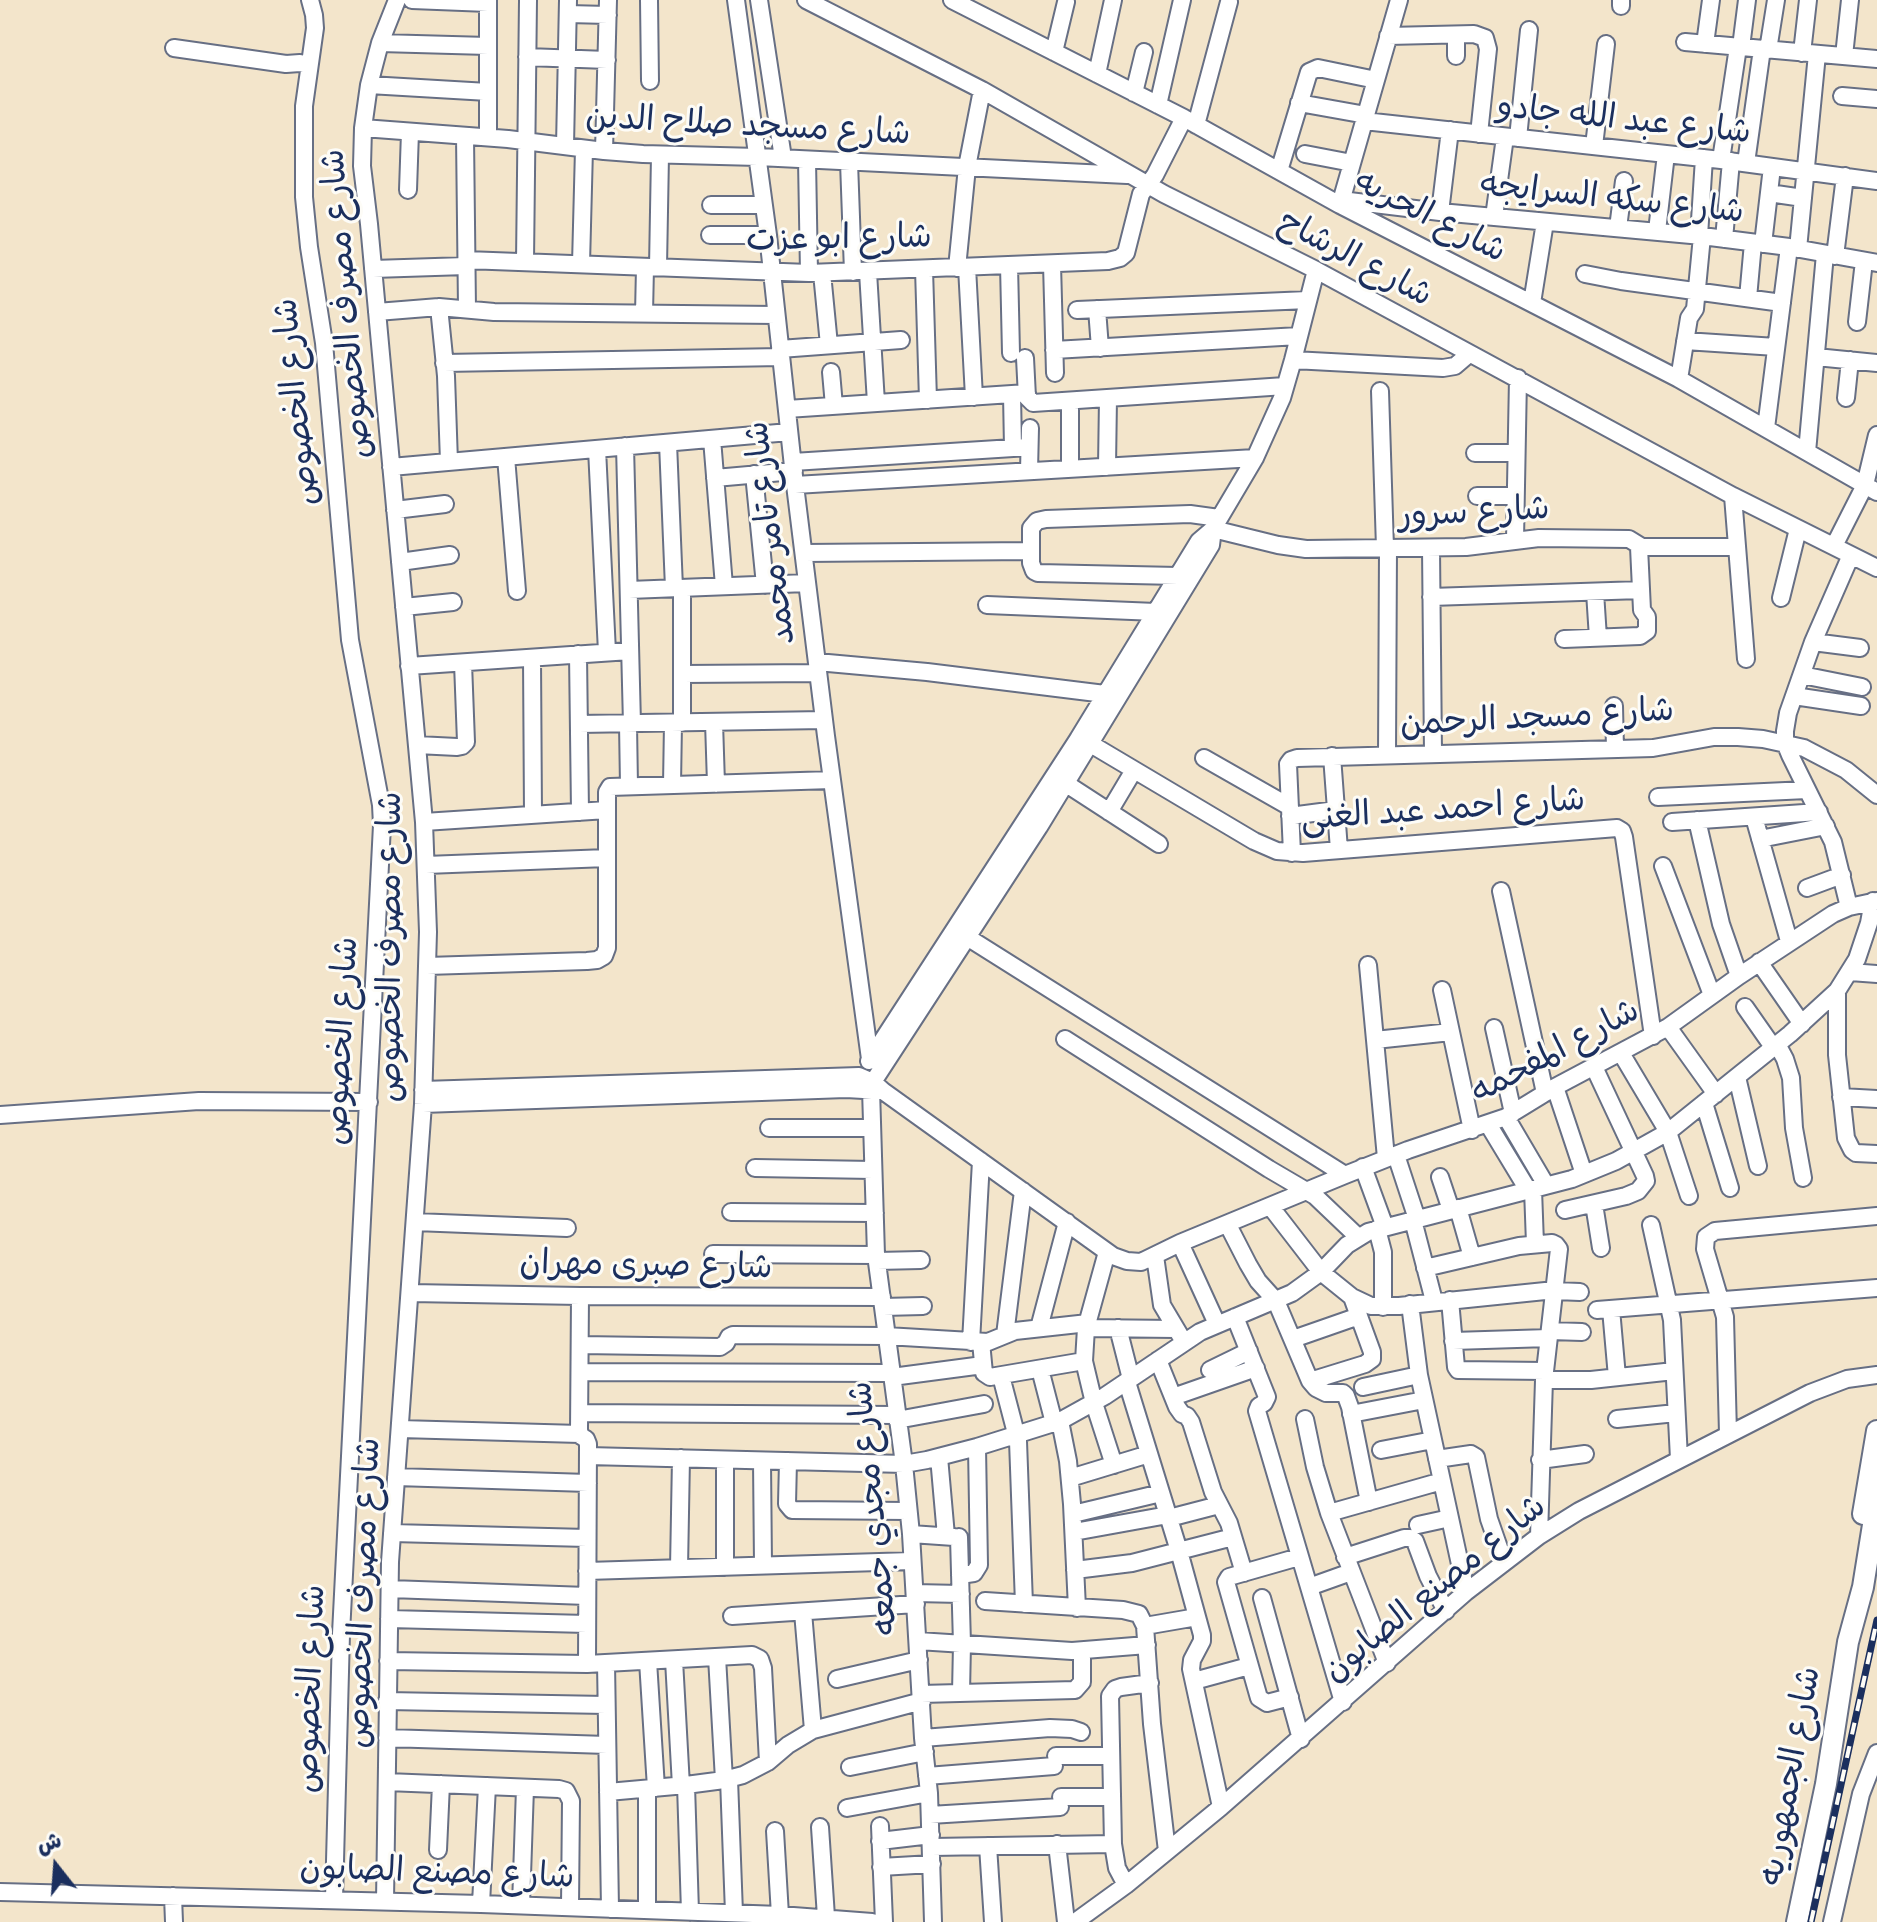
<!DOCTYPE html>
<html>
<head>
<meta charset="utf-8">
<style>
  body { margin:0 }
  #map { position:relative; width:1877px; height:1922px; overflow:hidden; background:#f3e5cb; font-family:Caveat,"Playpen Sans Arabic",sans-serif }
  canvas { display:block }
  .north { position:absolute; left:16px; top:1826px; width:80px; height:80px; -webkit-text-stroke:6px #fdfcf7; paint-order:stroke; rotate:343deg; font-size:22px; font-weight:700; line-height:32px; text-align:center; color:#1b2f5e }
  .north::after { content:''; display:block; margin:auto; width:28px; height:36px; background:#1b2f5e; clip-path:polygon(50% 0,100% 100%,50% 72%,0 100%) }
</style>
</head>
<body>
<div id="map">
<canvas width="1877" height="1922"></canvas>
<div class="north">ش</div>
</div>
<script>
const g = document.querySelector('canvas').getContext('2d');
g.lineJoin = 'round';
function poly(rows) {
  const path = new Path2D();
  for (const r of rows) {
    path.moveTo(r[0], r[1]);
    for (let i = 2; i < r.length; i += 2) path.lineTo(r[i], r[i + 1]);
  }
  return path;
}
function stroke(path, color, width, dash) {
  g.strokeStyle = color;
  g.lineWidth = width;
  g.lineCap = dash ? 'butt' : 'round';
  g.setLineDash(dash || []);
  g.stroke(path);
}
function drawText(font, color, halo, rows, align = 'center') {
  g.font = font + ' Caveat,"Playpen Sans Arabic",sans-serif';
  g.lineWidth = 6;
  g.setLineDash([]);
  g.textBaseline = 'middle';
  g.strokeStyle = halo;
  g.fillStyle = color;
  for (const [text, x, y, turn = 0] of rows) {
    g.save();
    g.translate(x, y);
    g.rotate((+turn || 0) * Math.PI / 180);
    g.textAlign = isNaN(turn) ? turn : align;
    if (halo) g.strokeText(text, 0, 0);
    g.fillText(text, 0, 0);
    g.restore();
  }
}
const minor = poly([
  [310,0,314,15,315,28,304,106,304,197,309,247,324,343,350,640,381,805,382,825,341,1634,334,1899],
  [412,0,488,3],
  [649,0,650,81],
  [736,0,768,235,795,485,826,736,870,1059],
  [759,0,783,158],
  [806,0,982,90,1164,194,1316,270,1733,496,1877,568],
  [952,0,1184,118,1340,205,1679,379,1877,492],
  [1621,6,1621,0],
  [568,14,608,15],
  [1456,35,1456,56],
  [1388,36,1474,34,1485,38,1488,49,1479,134],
  [1685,42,1877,59],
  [380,43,488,46],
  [1705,44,1711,0],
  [1741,47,1747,0],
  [174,48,286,64,300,63,309,65],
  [1768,50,1776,0],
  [1054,52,1066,2],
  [1802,53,1808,0],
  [1844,56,1850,0],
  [527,57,607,60],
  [1097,74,1113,0],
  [369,85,488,92],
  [1134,93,1144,52],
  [1842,96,1877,99],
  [1299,103,1366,115],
  [1158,105,1182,0],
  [1364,121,1721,160,1877,181],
  [1196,125,1229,2],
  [363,128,508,139,604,151,643,154,758,157,1127,175],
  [465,136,467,309],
  [488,137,488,0],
  [1518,138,1529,30],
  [565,146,568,0],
  [1594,146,1606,44],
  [604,151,608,0],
  [1305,154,1352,163],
  [807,160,809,273],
  [1721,160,1738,47],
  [849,162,853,272],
  [1746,163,1762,49],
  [1279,171,1309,72,1318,68,1376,80],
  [408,190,410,132],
  [1769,193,1803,198],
  [1341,200,1440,212,1702,236,1789,247,1877,263],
  [711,205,764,205],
  [1340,205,1399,0],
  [1440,212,1450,130],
  [1494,217,1505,137],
  [1618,228,1624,181],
  [1657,231,1666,154],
  [710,235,768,235],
  [1699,236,1704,158],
  [1724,239,1731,161],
  [1763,244,1772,167],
  [1798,249,1817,54],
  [1835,256,1845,176],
  [466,260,809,273,1108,261,1120,258,1126,253,1141,194,1155,175,1184,118],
  [525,262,528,0],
  [581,264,584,149],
  [1052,264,1055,373],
  [1009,265,1011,353],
  [658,267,660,155],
  [967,267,974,397],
  [957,268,967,167,982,90],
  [373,269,466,266],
  [924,269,928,400],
  [868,272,876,403],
  [822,273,829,345],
  [1585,274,1621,281,1782,303],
  [1748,298,1753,243],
  [1532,303,1545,222],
  [439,307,446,376,449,462],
  [1097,309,1100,348],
  [1077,310,1308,300],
  [377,312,439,307,494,312,776,315],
  [644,314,645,267],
  [1857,322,1864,261],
  [1685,341,1776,347],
  [780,349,901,340],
  [1054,350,1299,336],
  [1816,357,1877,363],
  [1025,358,1027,397,1033,403,1285,386],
  [1293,360,1443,368,1455,366,1469,354],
  [444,363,781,357],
  [831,372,834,406],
  [1679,379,1689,318,1695,309,1702,236],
  [1380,391,1385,548],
  [1012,394,1013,448],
  [1846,398,1850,360],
  [787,409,1027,393],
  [1766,428,1789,247],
  [712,439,724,586],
  [668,443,674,588],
  [625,446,632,724],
  [597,449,607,652],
  [1807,452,1825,254],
  [1475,453,1516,453],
  [506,457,517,591],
  [793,462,1029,447],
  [391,467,789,432],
  [1107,467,1108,398],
  [1070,469,1070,401],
  [1029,471,1030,428],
  [754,474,765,585],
  [715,478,794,471],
  [795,485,1255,458],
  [1477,496,1515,496],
  [1733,496,1746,659],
  [395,510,445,504],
  [1213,529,1278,545,1306,549,1466,547,1539,538,1629,539,1642,547,1737,547],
  [1515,540,1518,378],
  [1834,546,1865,485,1877,435],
  [1431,548,1433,754],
  [804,553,1030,551],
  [400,562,450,555],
  [1178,576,1038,573,1034,571,1031,563,1031,528,1037,521,1046,519,1190,514,1219,518],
  [629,590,807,583],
  [1595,592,1598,638],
  [1431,597,1641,590],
  [1781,598,1798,529],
  [987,605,1156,612],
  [404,607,453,602],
  [1564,639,1640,636,1647,631,1647,617,1642,610,1639,547],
  [1813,642,1860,648],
  [578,654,580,812],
  [532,658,533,815],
  [817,662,927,672,1105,694],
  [409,666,630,651],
  [682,674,818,673],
  [1802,675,1862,687],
  [1794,696,1861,706],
  [1614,706,1615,749],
  [714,722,716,784],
  [682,723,682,588],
  [579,724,824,720],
  [628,724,629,786],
  [1089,743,1254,841,1277,851,1303,853,1617,828,1622,831,1624,837,1653,1036],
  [417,745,457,747,462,746,466,742,463,663],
  [1387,755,1388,548],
  [1332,756,1339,850],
  [1204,758,1290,807],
  [1065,783,1159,844],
  [672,785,673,723],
  [1658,797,1807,790],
  [1109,812,1134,770],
  [1290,816,1336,810],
  [1754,817,1789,941],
  [1697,820,1721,924,1739,976],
  [424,822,607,810],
  [1672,822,1819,812],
  [1760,839,1826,826],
  [1292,853,1288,764,1291,760,1297,758,1653,748,1714,737,1738,737,1763,739,1804,748,1846,770,1877,795],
  [426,865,607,858],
  [1663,866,1712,995],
  [1807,888,1842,875],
  [1501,891,1545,1093],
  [1849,907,1833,842,1790,755,1785,743,1785,731,1788,713,1813,642,1851,555],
  [967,937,1345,1175],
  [1759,962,1802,1024],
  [1368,965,1386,1158],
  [427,966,587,961,597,960,604,956,607,948,607,792,610,787,832,780],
  [1850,972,1877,974],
  [1442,990,1472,1130],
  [1837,991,1837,1055,1846,1138,1852,1150,1856,1153,1877,1154],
  [1745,1007,1773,1047],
  [1668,1027,1716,1094],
  [1494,1028,1513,1113],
  [1065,1039,1269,1169,1315,1196,1358,1237],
  [1375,1040,1451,1032],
  [1777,1044,1785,1059,1791,1078,1794,1128,1803,1178],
  [1621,1053,1668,1132,1689,1196],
  [869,1061,1078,739,1199,541,1213,529,1255,458,1282,398,1293,360,1316,270],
  [1737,1077,1758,1166],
  [873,1082,1039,827,1211,545,1213,529],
  [1555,1087,1584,1174],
  [871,1089,876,1255,904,1464,911,1534,923,1738,929,1793,933,1922],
  [423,1090,859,1076,873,1082,883,1091,1113,1256,1127,1261,1141,1262,1180,1243,1345,1175,1408,1150,1506,1117,1555,1087,1668,1027,1739,976,1833,914,1849,907,1877,901],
  [1841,1097,1877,1099],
  [1704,1103,1730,1188],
  [423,1104,846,1089,881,1091],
  [0,1115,199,1101,369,1102],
  [1506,1117,1546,1185],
  [1488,1124,1528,1190],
  [769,1128,872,1128],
  [1396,1155,1417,1219],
  [1363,1167,1385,1227],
  [755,1168,873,1170],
  [1440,1177,1451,1210],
  [1533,1189,1535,1244],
  [1594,1204,1601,1248],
  [1270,1206,1321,1272,1352,1297,1371,1306,1399,1306,1555,1290],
  [1458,1208,1472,1257],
  [1565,1210,1626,1196,1638,1191,1646,1181,1645,1176,1594,1067],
  [731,1212,875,1213],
  [1413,1220,1434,1301],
  [415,1222,567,1228],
  [1228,1225,1248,1264,1258,1281,1276,1301,1310,1381,1316,1388,1326,1393,1343,1393,1346,1396,1350,1407,1369,1502],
  [1651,1225,1672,1320,1679,1459],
  [1377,1229,1383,1252,1383,1307],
  [1180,1243,1217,1324],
  [1107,1252,1086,1328,1084,1361,1094,1403,1114,1465],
  [713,1254,876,1255],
  [1155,1256,1162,1305,1184,1342],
  [877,1261,921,1260],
  [1425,1268,1519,1246,1552,1243,1556,1245,1559,1249,1544,1380,1539,1536],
  [1555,1291,1580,1292],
  [411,1293,580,1296,882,1297],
  [580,1296,579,1431,581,1436,586,1439,588,1444,587,1664],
  [1450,1300,1456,1367,1458,1370,1545,1371],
  [1410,1304,1419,1375,1466,1592],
  [883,1307,923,1306],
  [1611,1309,1617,1377],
  [1597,1310,1877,1288],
  [1235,1317,1267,1397,1264,1403,1259,1406,1257,1411,1343,1702],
  [1039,1328,1067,1222],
  [1086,1328,1176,1329],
  [1118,1328,1131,1379],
  [1550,1331,1582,1332],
  [1005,1335,1023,1191],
  [1293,1339,1359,1316],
  [1453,1341,1549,1338],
  [971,1342,981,1161],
  [981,1342,984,1373,990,1377,1084,1361],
  [580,1345,720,1347,726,1343,729,1337,733,1335,886,1336,988,1342,1015,1331,1088,1323],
  [1158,1360,1177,1407,1182,1414,1187,1416,1191,1422,1213,1492,1229,1523,1244,1573],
  [1040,1369,1054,1423],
  [1210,1370,1249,1351],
  [580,1372,891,1373],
  [1001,1376,1018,1441,1024,1604],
  [892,1377,983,1365],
  [1544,1380,1591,1380,1674,1371],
  [1310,1381,1365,1364,1372,1359,1372,1352,1352,1297],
  [1127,1382,1179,1551,1202,1635,1202,1641,1192,1660,1191,1669,1221,1807],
  [1363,1387,1419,1375],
  [1173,1397,1256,1368],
  [580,1413,897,1415],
  [1351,1414,1424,1400],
  [1305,1419,1315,1467,1329,1513,1387,1663],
  [1617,1419,1676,1413],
  [897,1420,984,1404],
  [1060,1421,1068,1461,1072,1504,1077,1608],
  [400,1429,580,1434],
  [1728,1434,1725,1317,1705,1249,1706,1237,1715,1231,1877,1216],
  [1381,1450,1433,1440],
  [588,1456,904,1464,927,1460,977,1447,1060,1421,1105,1396,1200,1332,1292,1293,1321,1272,1347,1245,1368,1232,1572,1179,1616,1161,1668,1132,1790,1034,1837,991,1857,959,1869,923,1873,901],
  [939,1457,946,1536],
  [1437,1459,1471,1454,1476,1457,1489,1519,1504,1562],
  [1540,1460,1585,1454],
  [762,1461,763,1565],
  [788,1461,787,1504,792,1510,908,1511],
  [396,1477,588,1483],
  [1070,1478,1149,1454],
  [1329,1513,1442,1481],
  [1073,1514,1161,1493],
  [1169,1518,1219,1505],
  [1418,1525,1450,1518],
  [1074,1532,1168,1515],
  [392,1533,587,1538],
  [911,1534,954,1537],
  [959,1537,962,1644,961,1693],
  [1345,1557,1404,1538,1410,1538,1415,1541,1428,1576,1446,1611],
  [725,1567,725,1460],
  [679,1568,681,1458],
  [1075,1570,1132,1563,1233,1537],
  [587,1571,912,1561],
  [960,1575,974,1573,979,1565,977,1447],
  [1309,1587,1351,1572],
  [390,1589,587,1596],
  [915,1593,961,1594],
  [1262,1598,1301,1739],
  [985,1601,1123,1610,1139,1614,1145,1626,1152,1724,1167,1851],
  [803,1612,813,1730],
  [732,1616,916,1604],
  [389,1619,587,1624],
  [1145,1626,1197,1617],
  [918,1641,1072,1651,1147,1645],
  [717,1657,724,1780],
  [674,1660,681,1786],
  [388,1661,587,1664,752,1655,760,1659,763,1668,768,1762],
  [648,1661,656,1788],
  [606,1663,610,1909],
  [837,1679,919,1660],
  [1194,1681,1249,1666],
  [921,1694,1075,1690,1082,1682,1082,1651],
  [1290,1697,1267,1703,1259,1698,1226,1582,1229,1577,1299,1557],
  [387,1701,606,1705],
  [387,1738,607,1745],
  [923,1738,1050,1728,1072,1729,1081,1732],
  [1056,1756,1111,1756],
  [850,1767,925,1752],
  [927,1776,1054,1766],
  [729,1779,734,1913],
  [387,1782,559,1789,566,1791,571,1801,570,1907],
  [686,1785,690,1912],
  [608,1792,686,1785,724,1780,743,1775,768,1762,788,1745,813,1730,922,1701],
  [1061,1797,1112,1797],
  [847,1808,929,1793],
  [930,1815,1060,1807],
  [880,1826,884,1922],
  [820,1827,826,1917],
  [775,1831,780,1915],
  [880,1841,931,1835],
  [1057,1844,1066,1922],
  [988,1846,993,1922],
  [932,1847,1113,1844],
  [438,1850,441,1784],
  [881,1867,932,1864],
  [1126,1885,1117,1868,1113,1844,1110,1696,1115,1689,1121,1687,1150,1683],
  [0,1892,481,1904,780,1915,872,1922],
  [173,1896,174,1922],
  [385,1901,390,1562,423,1104,428,932,424,822,369,224,362,166,363,128,369,85,380,43,397,0],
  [481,1904,487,1786],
  [521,1905,525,1788],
  [647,1910,647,1789],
  [1075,1922,1126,1885,1221,1807,1466,1592,1539,1536,1579,1511,1810,1393,1847,1379,1877,1375],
  [1832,1922,1861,1794,1877,1753]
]);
const major = poly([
  [1863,1514,1877,1431],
  [1797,1922,1826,1784,1848,1642,1863,1587,1877,1500]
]);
stroke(minor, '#676f84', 20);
stroke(major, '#676f84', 24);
stroke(minor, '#fff', 16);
stroke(major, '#fff', 20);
const rail = poly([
  [1811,1922,1877,1620]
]);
stroke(rail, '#1b2f5e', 7);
stroke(rail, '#fdfcf7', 4, [12]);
drawText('34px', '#1b2f5e', '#fdfcf7', [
  ["شارع عبد الله جادو",1624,120,6],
  ["شارع مسجد صلاح الدين",748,126,3],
  ["شارع سكه السرايجه",1612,199,6],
  ["شارع الحريه",1430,217,27],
  ["شارع ابو عزت",839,239,-1],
  ["شارع الرشاح",1355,259,28],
  ["شارع مصرف الخصوص",347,304,-95],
  ["شارع الخصوص",297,402,-96],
  ["شارع سرور",1474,513,-3],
  ["شارع تامر محمد",771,533,-97],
  ["شارع مسجد الرحمن",1537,718,-3],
  ["شارع احمد عبد الغنى",1443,810,-4],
  ["شارع مصرف الخصوص",391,947,-90],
  ["شارع الخصوص",342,1041,-87],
  ["شارع المفحمه",1555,1052,-28],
  ["شارع صبرى مهران",646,1266,1],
  ["شارع مجدي جمعه",874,1508,-96],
  ["شارع مصنع الصابون",1435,1589,-39],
  ["شارع مصرف الخصوص",364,1593,-88],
  ["شارع الخصوص",311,1689,-88],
  ["شارع الجمهوريه",1791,1776,-80],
  ["شارع مصنع الصابون",437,1873,2]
]);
</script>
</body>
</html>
